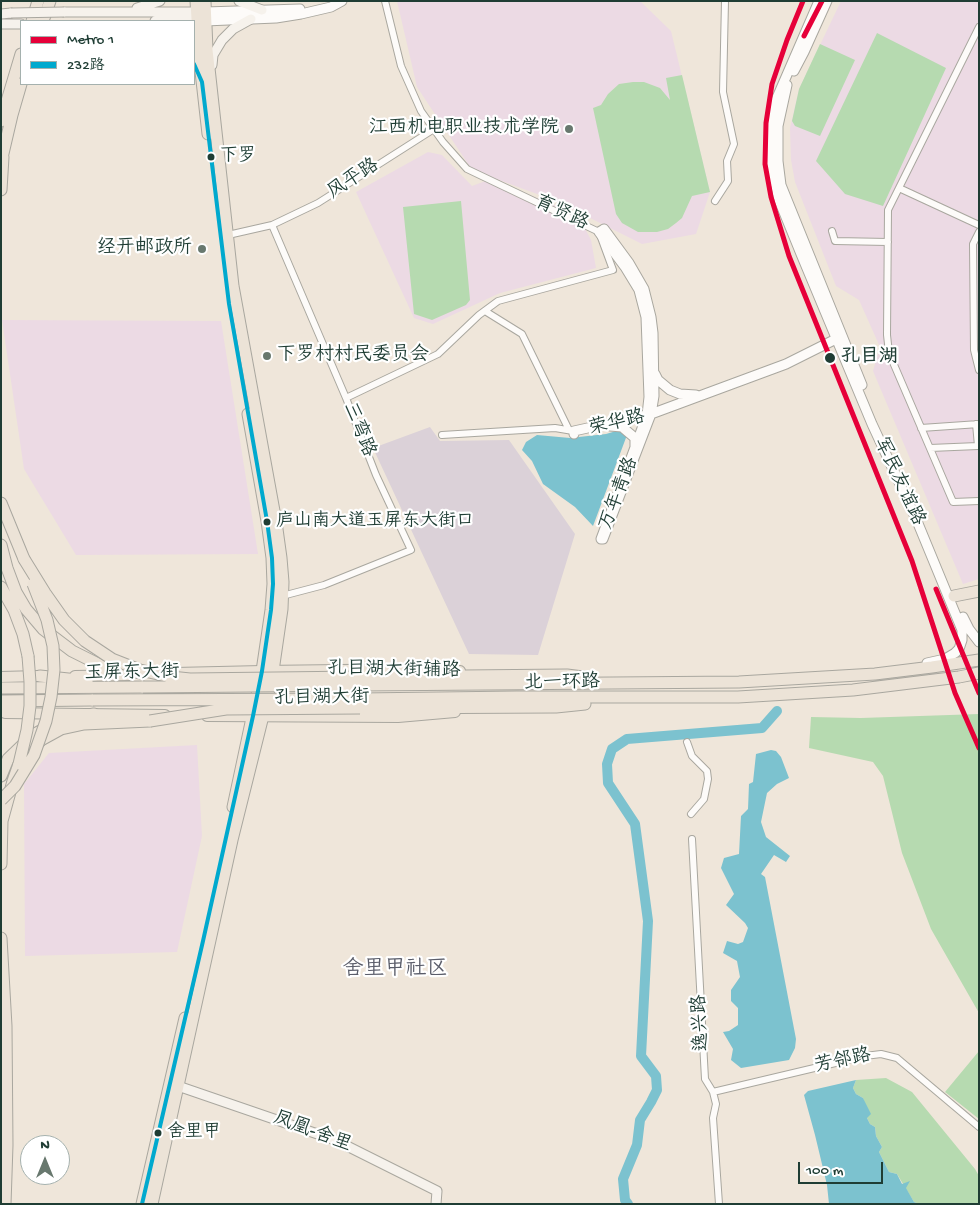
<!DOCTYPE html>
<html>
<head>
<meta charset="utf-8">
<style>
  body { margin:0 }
  #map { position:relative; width:980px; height:1205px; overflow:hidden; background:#efe6da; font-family:"Gochi Hand","LXGW WenKai TC",sans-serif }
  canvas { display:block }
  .frame { position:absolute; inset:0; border:2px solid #1f3d34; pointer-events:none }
  .legend { position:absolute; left:20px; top:20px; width:175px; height:65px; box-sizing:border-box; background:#fff; border:1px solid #a5b1ae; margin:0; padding:6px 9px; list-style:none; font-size:15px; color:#1f3d34 }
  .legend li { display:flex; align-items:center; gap:10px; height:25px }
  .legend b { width:25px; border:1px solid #a5b1ae }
  .north { position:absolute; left:20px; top:1135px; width:50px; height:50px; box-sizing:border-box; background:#fff; border:1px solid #a5b1ae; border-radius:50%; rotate:0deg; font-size:14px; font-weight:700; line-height:20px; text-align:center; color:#1f3d34 }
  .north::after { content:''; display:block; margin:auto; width:18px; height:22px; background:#68786e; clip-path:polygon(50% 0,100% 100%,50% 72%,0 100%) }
  .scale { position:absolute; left:798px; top:1162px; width:85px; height:22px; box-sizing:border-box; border:2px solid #1f3d34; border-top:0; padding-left:6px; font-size:15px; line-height:18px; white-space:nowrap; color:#1f3d34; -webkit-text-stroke:4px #fff; paint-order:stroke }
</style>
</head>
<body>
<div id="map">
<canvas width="980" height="1205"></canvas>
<div class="frame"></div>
<ul class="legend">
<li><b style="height:6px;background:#e60039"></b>Metro 1</li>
<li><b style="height:6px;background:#00a9ce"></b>232路</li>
</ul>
<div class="north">N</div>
<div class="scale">100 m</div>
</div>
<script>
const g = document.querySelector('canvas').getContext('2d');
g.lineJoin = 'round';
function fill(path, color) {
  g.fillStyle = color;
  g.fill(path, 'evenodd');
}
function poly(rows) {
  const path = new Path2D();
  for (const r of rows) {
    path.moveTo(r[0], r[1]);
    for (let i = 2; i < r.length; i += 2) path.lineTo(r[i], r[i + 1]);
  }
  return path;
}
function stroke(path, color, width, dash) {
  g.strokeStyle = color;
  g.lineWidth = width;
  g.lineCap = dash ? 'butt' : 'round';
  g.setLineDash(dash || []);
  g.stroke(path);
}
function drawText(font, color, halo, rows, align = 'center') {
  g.font = font + ' "Gochi Hand","LXGW WenKai TC",sans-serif';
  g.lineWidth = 4.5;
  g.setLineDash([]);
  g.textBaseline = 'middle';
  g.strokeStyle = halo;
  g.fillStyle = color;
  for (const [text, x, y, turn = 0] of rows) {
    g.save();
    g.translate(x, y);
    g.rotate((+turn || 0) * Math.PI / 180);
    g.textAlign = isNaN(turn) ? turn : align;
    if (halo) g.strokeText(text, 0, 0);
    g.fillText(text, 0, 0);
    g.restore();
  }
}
fill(poly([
  [397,1,640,1,671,31,710,192,696,234,642,244,556,201,472,170,417,87],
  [841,1,979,1,979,579,963,584,873,371,880,347,859,300,836,286,795,182,791,160,790,128,799,89],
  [428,152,442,155,472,186,491,179,578,215,591,240,596,268,500,293,433,324,414,318,356,192],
  [2,320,221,321,258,554,76,555,24,469],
  [197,745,202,836,177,952,25,956,24,784,49,753]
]), '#ecdae4');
fill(poly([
  [430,427,440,441,509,440,575,534,538,655,469,654,373,448]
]), '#dbd1d8');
fill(poly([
  [877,33,946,68,883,206,845,194,816,161],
  [820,44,855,60,820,136,795,126,792,121,799,89],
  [682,75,710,192,692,196,682,218,676,223,668,229,657,232,638,232,622,223,616,214,593,108,601,105,608,94,619,84,633,82,644,82,660,88,670,100,666,78],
  [461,201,470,300,466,305,432,320,414,314,403,207],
  [979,714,979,1013,931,929,902,853,883,776,873,762,809,748,811,717,861,718],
  [979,1051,979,1119,945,1092],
  [886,1078,912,1092,975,1169,979,1176,979,1204,919,1204,914,1202,897,1174,889,1172,879,1152,882,1147,876,1136,875,1127,870,1124,867,1118,863,1098,856,1094,853,1088,856,1080]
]), '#b6dab0');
fill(poly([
  [630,427,593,526,575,507,543,484,532,461,522,450,526,442,537,435,570,438,606,434],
  [771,750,776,751,781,757,789,778,777,784,767,793,761,822,766,837,790,856,786,862,774,855,761,874,765,877,796,1039,795,1048,789,1060,741,1068,731,1060,733,1049,723,1032,729,1031,738,1025,738,1008,731,1001,731,990,740,977,737,961,723,953,727,941,738,944,743,942,748,928,745,923,726,905,734,894,721,868,724,858,739,854,741,816,748,809,749,784,753,782,756,754],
  [856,1080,853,1088,856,1094,863,1098,871,1114,867,1118,870,1124,875,1127,876,1136,882,1147,879,1152,889,1172,897,1174,902,1184,910,1181,906,1188,914,1202,919,1204,829,1204,827,1185,815,1135,804,1095,808,1091]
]), '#7cc2cf');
stroke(poly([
  [628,1204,625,1200,623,1179,637,1145,640,1120,651,1102,657,1090,656,1076,641,1056,648,921,635,824,608,783,607,764,612,749,627,739,762,728,777,711]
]), '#7cc2cf', 10);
const minor = poly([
  [979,27,888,210,887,335,889,353,953,502,979,501],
  [899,188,979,225],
  [715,201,728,181,727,161,734,144,723,92,725,1],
  [272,225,318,203,434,129],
  [832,231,835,241,888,242],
  [979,232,973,244,974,350,979,370],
  [228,235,272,225,346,398,376,475,411,550,324,585,282,596],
  [485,311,522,334,569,430],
  [346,398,438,354,479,315,498,301,613,270,599,232,467,169,443,142,421,111,401,66,385,1],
  [921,428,979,424],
  [442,435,555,428,573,431],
  [930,448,978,446,976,424],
  [687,742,692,756,707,771,708,779,704,799,691,814],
  [692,839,705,1079,713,1092,716,1104,713,1118,719,1204],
  [713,1092,865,1056,881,1054,897,1058,979,1127]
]);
const tertiary = poly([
  [819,1,776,100,771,128,770,162,779,200,801,254,872,424,917,521,962,630,962,640,959,649,955,653,945,659,927,663],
  [205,12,300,9],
  [205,21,276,18,301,14,331,7,342,1],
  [794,71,804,52,827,1],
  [787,85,778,126,778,161,781,185,862,385],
  [604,229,629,263,644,289,651,317,653,333,654,396,651,414,603,539,601,539,647,415,649,397,646,317,639,290,625,267,599,232,604,229],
  [655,374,658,380,670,390,680,394,696,395],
  [610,426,622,427,635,438,635,446],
  [574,434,574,431,651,414,786,364,840,337],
  [963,617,969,629,979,642]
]);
const secondary = poly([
  [239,1,262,10],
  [137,8,160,1],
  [64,12,202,12],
  [1,14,11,13],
  [155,21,202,21],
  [1,24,21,24],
  [212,65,213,55,222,40,233,29,251,19],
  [172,1084,335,1140,437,1191,436,1204]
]);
const primary = poly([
  [175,673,262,671,419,669,460,671],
  [75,676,130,675],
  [1,677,38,676],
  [5,713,165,715],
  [207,716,398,717,455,712]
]);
const trunk = poly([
  [196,1,199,54,208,134],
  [32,21,38,1],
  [43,21,50,1],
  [1,121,21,54],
  [1,162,12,115,21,84],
  [1,190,3,157],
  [1,503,24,559],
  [1,545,7,568,16,592,26,609,43,629,72,651,100,665,120,670,141,673],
  [1,587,14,610,23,634,28,656],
  [954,596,979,591],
  [40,676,87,681],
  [359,677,567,675,591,678],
  [360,685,739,682,875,674,932,667,979,660],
  [1,688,143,687],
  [360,699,517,697,738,697,853,690,959,677,979,673],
  [1,701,93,700],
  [360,708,556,707,585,704],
  [1,711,26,706],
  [1,776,8,759,33,735,53,724,73,718,94,714],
  [233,807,262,671,271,610,273,584,272,558,267,521,248,414],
  [1,864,2,821,13,781,19,764,41,740,61,729,84,724,150,721],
  [1,938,6,1026,7,1145,5,1204],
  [142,1204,185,1018],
  [152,1204,232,840,263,716,273,671,282,609,283,582,281,558,276,522,233,286,207,50,205,1]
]);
stroke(minor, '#a9a79f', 8);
stroke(tertiary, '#a9a79f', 11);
stroke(secondary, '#a9a79f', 11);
stroke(primary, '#a9a79f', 12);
stroke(trunk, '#a9a79f', 13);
stroke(minor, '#fdfbf9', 6);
stroke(tertiary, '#fdfbf9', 9);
stroke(secondary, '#f6f2ec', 9);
stroke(primary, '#ece3d7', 10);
stroke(trunk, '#ece3d7', 11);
const secondaryBridge = poly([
  [11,13,64,12]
]);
const trunkBridge = poly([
  [24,559,45,593,64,620,85,641,112,659,140,670,171,677,190,679,359,677],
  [143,687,360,685],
  [93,700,360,699],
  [150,721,226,709,360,708],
  [19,764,27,730,30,706,30,682,28,656],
  [1,800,15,786,34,755,46,721,51,697,54,670,53,646,47,620,33,584]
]);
stroke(secondaryBridge, '#a9a79f', 11, []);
stroke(trunkBridge, '#a9a79f', 13, []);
stroke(secondaryBridge, '#f6f2ec', 9);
stroke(trunkBridge, '#ece3d7', 11);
stroke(poly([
  [142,1204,203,941,253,716,262,671,271,610,273,584,272,558,267,521,229,304,202,82,194,64]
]), '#00a9ce', 4);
stroke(poly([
  [803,1,787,40,772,84,766,123,765,164,771,197,789,256,912,561,955,693,979,748],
  [804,36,822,1],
  [936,589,979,693]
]), '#e60039', 5);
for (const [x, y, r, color] of [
  [569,129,5,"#68786e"],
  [211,157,4.5,"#1f3d34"],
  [202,249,5,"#68786e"],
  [267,356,5,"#68786e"],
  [830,358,6,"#1f3d34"],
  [267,522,4.5,"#1f3d34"],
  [158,1133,4.5,"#1f3d34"]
]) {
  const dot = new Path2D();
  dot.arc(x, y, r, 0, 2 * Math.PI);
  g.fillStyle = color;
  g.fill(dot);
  stroke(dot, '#fff', 2);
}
drawText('18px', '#1f3d34', '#fff', [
  ["下罗",220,157],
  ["庐山南大道玉屏东大街口",276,522],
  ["舍里甲",167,1133]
], 'left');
drawText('19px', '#1f3d34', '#fff', [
  ["江西机电职业技术学院",559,129],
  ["经开邮政所",192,249],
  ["下罗村村民委员会",277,356,"left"]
], 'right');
drawText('19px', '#1f3d34', '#fff', [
  ["风平路",354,180,-33],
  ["育贤路",561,214,25],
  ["荣华路",617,424,-13],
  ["三弯路",358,430,68],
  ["军民友谊路",898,482,65],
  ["万年青路",620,494,-69],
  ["孔目湖大街辅路",394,671,1],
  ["玉屏东大街",132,674,-1],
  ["北一环路",562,684,-1],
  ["孔目湖大街",322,699,-1],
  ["逸兴路",702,1023,-93],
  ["芳邻路",843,1062,-12],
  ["凤凰-舍里",312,1133,21]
]);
drawText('bold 19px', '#1f3d34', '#fff', [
  ["孔目湖",841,358]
], 'left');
drawText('21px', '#5a5d6a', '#fff', [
  ["舍里甲社区",395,971]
]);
</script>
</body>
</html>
